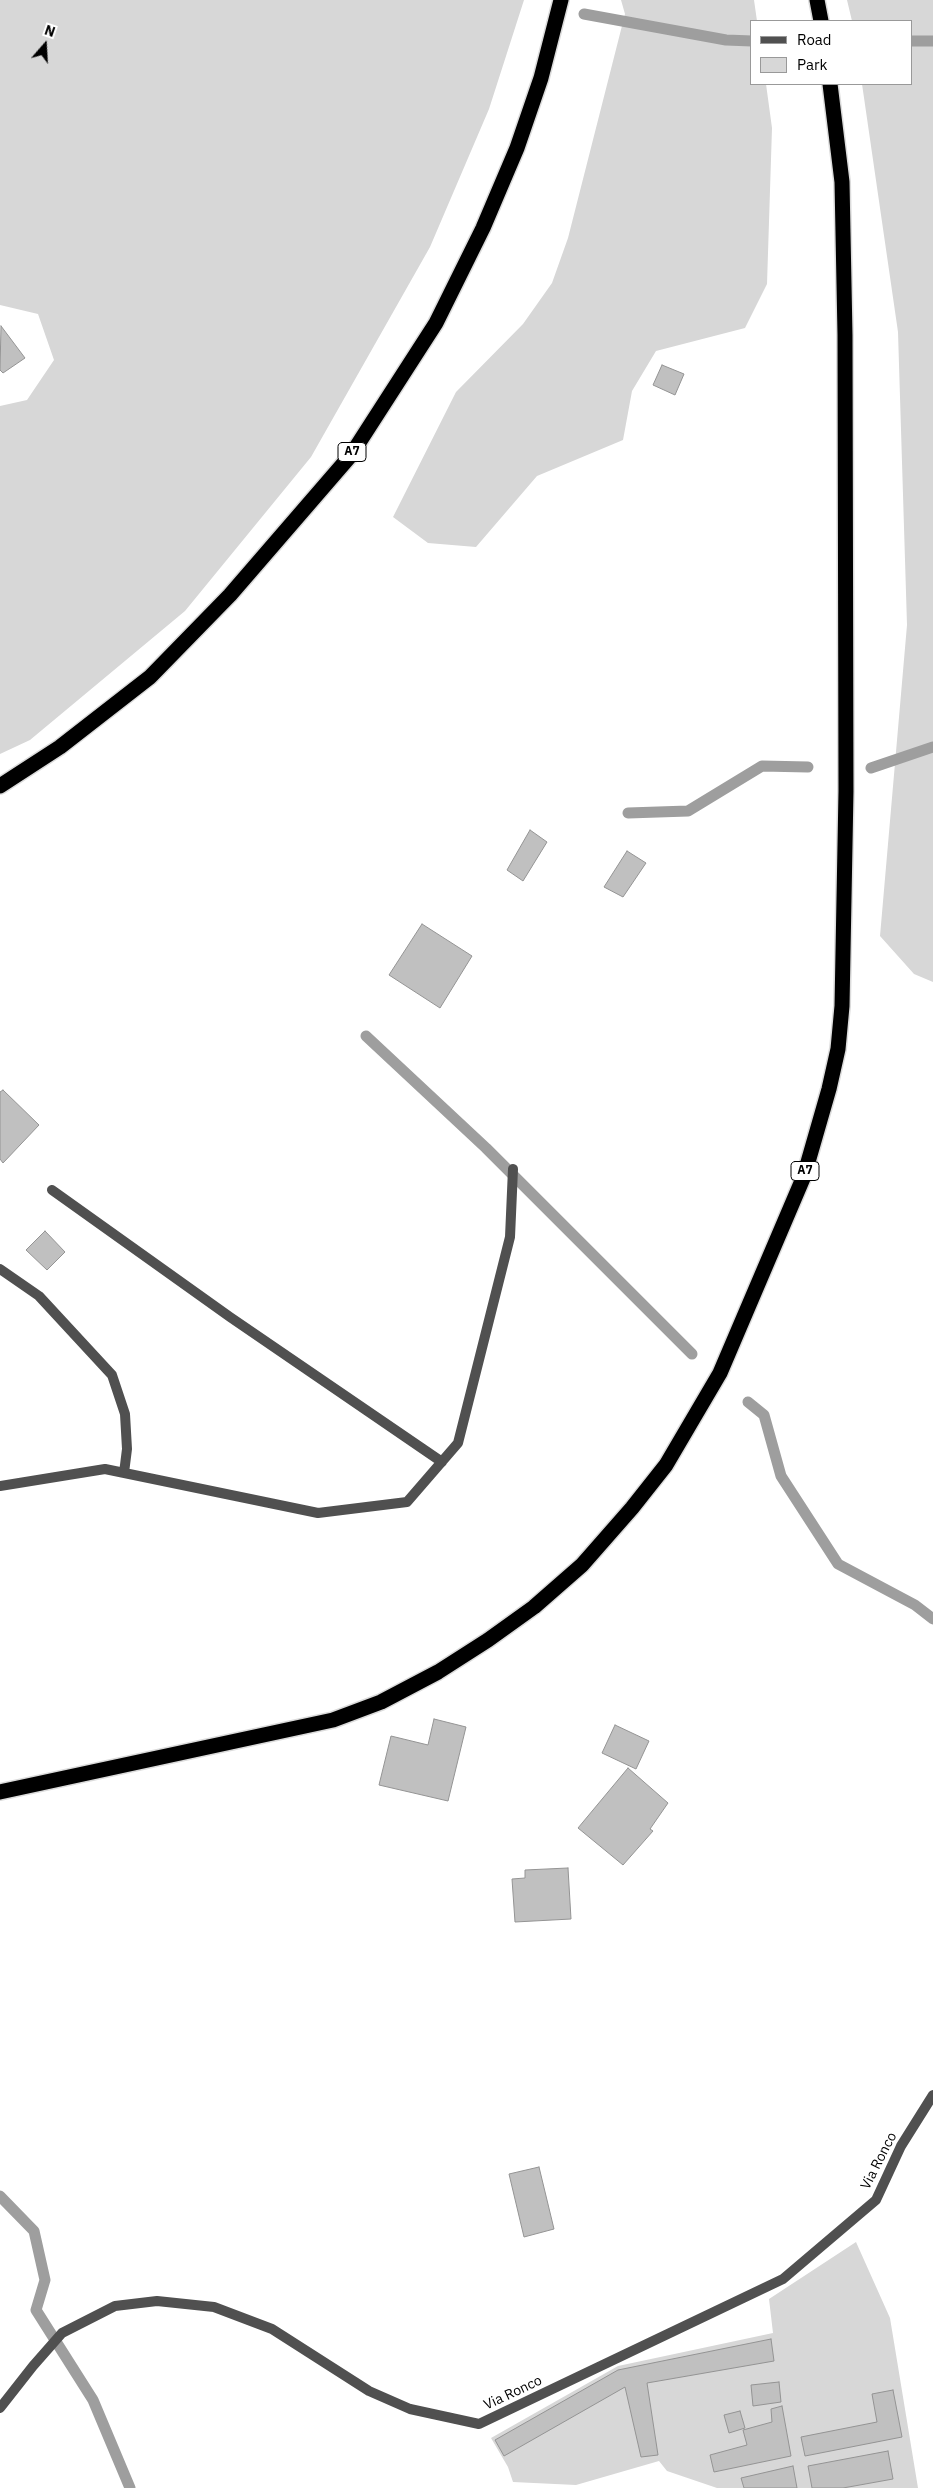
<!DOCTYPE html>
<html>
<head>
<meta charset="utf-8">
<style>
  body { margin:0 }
  #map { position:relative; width:933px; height:2488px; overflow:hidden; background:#fff; font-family:"IBM Plex Sans",sans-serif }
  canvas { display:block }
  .legend { position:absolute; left:750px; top:20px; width:162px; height:65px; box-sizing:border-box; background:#fff; border:1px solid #999; margin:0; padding:6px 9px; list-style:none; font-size:15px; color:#000 }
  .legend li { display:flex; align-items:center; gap:10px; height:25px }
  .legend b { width:25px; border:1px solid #999 }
  .north { position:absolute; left:20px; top:20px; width:50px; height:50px; -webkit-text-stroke:4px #fff; paint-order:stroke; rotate:19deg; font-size:14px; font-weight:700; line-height:20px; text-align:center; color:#000 }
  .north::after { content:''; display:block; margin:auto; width:18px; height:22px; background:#000; clip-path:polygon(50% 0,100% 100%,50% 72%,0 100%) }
</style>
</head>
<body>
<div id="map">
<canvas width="933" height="2488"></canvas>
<ul class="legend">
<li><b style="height:6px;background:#505050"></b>Road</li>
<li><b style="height:14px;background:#d7d7d7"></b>Park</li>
</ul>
<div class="north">N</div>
</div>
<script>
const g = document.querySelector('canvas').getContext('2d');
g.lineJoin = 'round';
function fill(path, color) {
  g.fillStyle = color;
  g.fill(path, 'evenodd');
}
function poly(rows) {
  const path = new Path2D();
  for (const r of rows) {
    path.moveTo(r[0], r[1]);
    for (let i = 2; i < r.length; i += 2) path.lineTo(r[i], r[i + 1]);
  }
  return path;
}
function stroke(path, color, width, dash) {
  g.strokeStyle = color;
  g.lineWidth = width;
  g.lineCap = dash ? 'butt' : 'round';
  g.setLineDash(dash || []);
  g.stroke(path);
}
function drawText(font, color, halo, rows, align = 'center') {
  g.font = font + ' "IBM Plex Sans",sans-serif';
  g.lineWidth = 4;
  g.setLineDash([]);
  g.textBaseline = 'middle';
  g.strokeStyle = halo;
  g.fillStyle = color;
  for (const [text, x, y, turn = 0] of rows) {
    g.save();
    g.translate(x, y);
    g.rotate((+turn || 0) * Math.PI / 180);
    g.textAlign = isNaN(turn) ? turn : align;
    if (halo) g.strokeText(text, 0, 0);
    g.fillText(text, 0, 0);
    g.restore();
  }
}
fill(poly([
  [0,0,524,0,489,109,430,247,311,457,185,611,30,740,0,754,0,406,27,400,54,360,38,314,0,305],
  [621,0,754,0,757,21,752,21,752,84,766,84,772,128,767,284,745,328,656,351,632,391,623,440,537,476,476,547,428,543,393,517,456,392,523,324,552,283,568,238,625,14],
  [847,0,933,0,933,982,914,974,880,936,907,625,898,332,862,84,912,84,912,21,852,21],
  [856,2242,890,2318,918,2488,717,2488,667,2471,659,2461,576,2485,513,2482,508,2467,491,2438,618,2366,773,2333,769,2299]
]), '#d7d7d7');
stroke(poly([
  [584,14,726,40,752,41],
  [912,41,933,41],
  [871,768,933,747],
  [628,813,688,811,762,766,808,767],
  [366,1036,486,1148,692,1354],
  [748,1402,764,1415,781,1476,838,1564,915,1605,933,1619],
  [0,2196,34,2231,45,2280,36,2310,93,2400,130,2488]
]), '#9e9e9e', 11);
const building = poly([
  [1,326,25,358,3,373,0,370,1,326],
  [662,365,684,374,675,395,653,385,662,365],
  [530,830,547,842,523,881,507,870,530,830],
  [627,851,646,863,623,897,604,887,627,851],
  [422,924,472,956,440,1008,389,975,422,924],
  [3,1090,39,1125,3,1163,0,1159,0,1092,3,1090],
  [45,1231,65,1252,47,1270,26,1250,45,1231],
  [434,1719,466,1727,448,1801,379,1785,391,1736,428,1745,434,1719],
  [615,1725,649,1741,636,1769,602,1753,615,1725],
  [628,1768,668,1803,650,1829,653,1831,623,1865,578,1828,628,1768],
  [568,1868,571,1919,515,1922,512,1879,525,1878,525,1870,568,1868],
  [539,2167,554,2229,524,2237,509,2174,539,2167],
  [771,2339,774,2361,647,2383,658,2455,641,2457,625,2387,504,2456,495,2440,618,2370,771,2339],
  [779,2382,781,2402,753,2406,751,2385,779,2382],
  [893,2390,902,2437,805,2456,801,2437,877,2422,872,2394,893,2390],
  [782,2406,791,2456,714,2472,710,2455,747,2445,743,2430,772,2422,771,2409,782,2406],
  [740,2411,745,2428,729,2433,724,2415,740,2411],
  [888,2451,893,2479,843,2488,812,2488,808,2466,888,2451],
  [793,2466,797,2488,744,2488,741,2478,793,2466]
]);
fill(building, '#c0c0c0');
stroke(building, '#949494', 1);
const motorway = poly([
  [817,0,821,21],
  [0,786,60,747,150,677,230,595,351,455,436,323,483,228,517,148,541,78,561,0],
  [0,1792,333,1720,381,1702,438,1672,488,1640,534,1607,582,1565,632,1508,666,1465,720,1373,804,1176,829,1089,838,1049,842,1006,846,791,845,335,842,182,830,84]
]);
stroke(motorway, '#dbdbdb', 18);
stroke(poly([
  [52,1190,230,1317,442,1462],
  [0,1269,39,1296,112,1375,125,1414,127,1449,124,1473],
  [0,1486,105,1469,318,1513,407,1502,458,1443,510,1237,513,1169],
  [0,2408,33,2366,62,2333,115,2306,157,2301,214,2307,272,2329,369,2391,410,2409,479,2424,783,2279,876,2200,901,2146,933,2095]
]), '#505050', 10);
stroke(motorway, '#000', 15);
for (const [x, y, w] of [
  [352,452,28],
  [805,1171,28]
]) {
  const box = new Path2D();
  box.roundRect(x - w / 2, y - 9.5, w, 19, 4);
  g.fillStyle = '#fff';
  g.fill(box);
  stroke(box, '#000', 1);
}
drawText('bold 12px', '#000', null, [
  ["A7",352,452],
  ["A7",805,1171]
]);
drawText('14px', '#000', '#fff', [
  ["Via Ronco",879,2161,-63],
  ["Via Ronco",513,2393,-25]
]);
</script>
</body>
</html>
